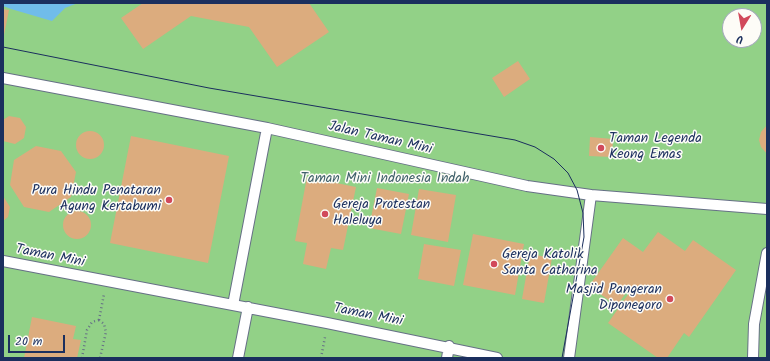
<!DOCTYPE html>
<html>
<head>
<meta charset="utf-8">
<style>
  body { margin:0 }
  #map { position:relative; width:770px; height:361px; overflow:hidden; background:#f0e9d0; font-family:Kalam,sans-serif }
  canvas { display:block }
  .frame { position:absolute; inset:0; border:4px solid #1b2f5e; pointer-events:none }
  .north { position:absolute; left:722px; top:8px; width:40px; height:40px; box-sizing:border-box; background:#fdfcf7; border:1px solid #a3aaba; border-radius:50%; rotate:191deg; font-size:11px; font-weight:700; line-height:16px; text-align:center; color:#1b2f5e }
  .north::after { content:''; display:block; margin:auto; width:14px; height:18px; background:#d1495b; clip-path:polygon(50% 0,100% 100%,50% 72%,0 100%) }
  .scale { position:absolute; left:8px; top:335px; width:57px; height:18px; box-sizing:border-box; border:2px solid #1b2f5e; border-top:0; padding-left:5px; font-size:12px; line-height:14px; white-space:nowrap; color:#1b2f5e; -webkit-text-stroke:3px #fdfcf7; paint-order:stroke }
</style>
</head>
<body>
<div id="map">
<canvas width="770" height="361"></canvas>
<div class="frame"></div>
<div class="north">U</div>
<div class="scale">20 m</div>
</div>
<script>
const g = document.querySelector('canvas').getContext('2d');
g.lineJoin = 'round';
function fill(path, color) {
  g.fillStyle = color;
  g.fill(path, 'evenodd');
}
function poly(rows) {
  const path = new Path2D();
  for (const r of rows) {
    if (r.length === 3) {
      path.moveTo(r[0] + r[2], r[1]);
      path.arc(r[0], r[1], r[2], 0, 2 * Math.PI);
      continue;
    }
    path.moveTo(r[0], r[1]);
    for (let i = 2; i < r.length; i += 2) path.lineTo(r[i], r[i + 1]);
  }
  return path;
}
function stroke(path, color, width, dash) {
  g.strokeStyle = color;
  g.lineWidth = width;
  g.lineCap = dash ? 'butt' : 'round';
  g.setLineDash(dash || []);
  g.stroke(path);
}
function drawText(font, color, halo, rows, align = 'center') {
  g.font = font + ' Kalam,sans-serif';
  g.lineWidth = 3;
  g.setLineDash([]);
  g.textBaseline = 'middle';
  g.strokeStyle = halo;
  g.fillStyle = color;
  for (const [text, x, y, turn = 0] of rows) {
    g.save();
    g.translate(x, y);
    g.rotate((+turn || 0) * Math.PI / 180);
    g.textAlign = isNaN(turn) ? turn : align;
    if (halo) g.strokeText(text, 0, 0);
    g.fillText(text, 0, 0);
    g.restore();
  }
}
fill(poly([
  [3,3,767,3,767,358,3,358],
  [730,16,754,16,754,40,730,40]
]), '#92d187');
fill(poly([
  [3,3,78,3,65,8,52,21,11,9,3,6]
]), '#70bcea');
fill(poly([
  [143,3,309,3,329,32,277,67,249,27,191,16,143,49,121,18],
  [3,9,9,10,4,35,3,35],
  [518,61,530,79,504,97,492,78],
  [9,116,20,118,26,127,24,138,15,144,3,141,3,120],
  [767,125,767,154,761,147,759,140,761,132],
  [90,145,14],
  [131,136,229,156,208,263,110,243],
  [590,137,613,139,612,157,589,156],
  [36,146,61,151,76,172,71,197,49,212,24,207,10,185,14,160],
  [307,177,356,187,343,250,331,248,326,269,303,264,307,243,295,241],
  [377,188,409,194,401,234,369,228],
  [419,189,456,195,448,242,411,235],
  [3,196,10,207,8,217,3,221],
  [77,225,14],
  [658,232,685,251,693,240,736,270,689,337,684,333,667,358,658,358,608,323,629,293,627,291,617,306,589,286,623,238,643,252],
  [473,234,524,244,515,295,463,285],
  [424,244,461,250,454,286,418,279],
  [530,254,552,258,544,303,522,299],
  [32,317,76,326,73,339,81,340,77,358,24,358]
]), '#dcac7e');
const lane = poly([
  [3,78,267,128,527,186,591,195,569,358],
  [591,195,767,209],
  [3,261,327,323,497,358],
  [233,305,267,128],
  [238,358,248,307],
  [447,358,449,346],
  [753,358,754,324,767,253]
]);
stroke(lane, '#667086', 12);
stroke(poly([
  [99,320,104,324,106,332,100,358],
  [99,320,104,294],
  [82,358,87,330,92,322,99,320],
  [321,358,325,337]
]), '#667086', 2.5, [1, 3]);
stroke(lane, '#fff', 10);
stroke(poly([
  [3,47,209,88,515,140,535,147,554,159,568,173,577,190,583,213,584,237,562,358]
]), '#1b2f5e', 1);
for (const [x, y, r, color] of [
  [601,148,4,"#d1495b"],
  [169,200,4,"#d1495b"],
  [325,214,4,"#d1495b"],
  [494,264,4,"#d1495b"],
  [670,299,4,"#d1495b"]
]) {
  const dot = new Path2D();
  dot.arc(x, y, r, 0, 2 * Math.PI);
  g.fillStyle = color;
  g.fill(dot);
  stroke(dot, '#fdfcf7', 1.5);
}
drawText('14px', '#1b2f5e', '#fdfcf7', [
  ["Jalan Taman Mini",380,139,13],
  ["Taman Mini",50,257,11],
  ["Taman Mini",368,316,11]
]);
drawText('14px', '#1b2f5e', '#fdfcf7', [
  ["Taman Legenda",609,140],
  ["Keong Emas",609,156],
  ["Pura Hindu Penataran",161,192,"right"],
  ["Agung Kertabumi",161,208,"right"],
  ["Gereja Protestan",333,206],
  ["Haleluya",333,222],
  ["Gereja Katolik",502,256],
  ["Santa Catharina",502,272],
  ["Masjid Pangeran",662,291,"right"],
  ["Diponegoro",662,307,"right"]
], 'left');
drawText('14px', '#3f606a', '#fdfcf7', [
  ["Taman Mini Indonesia Indah",385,180]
]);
</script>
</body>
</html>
